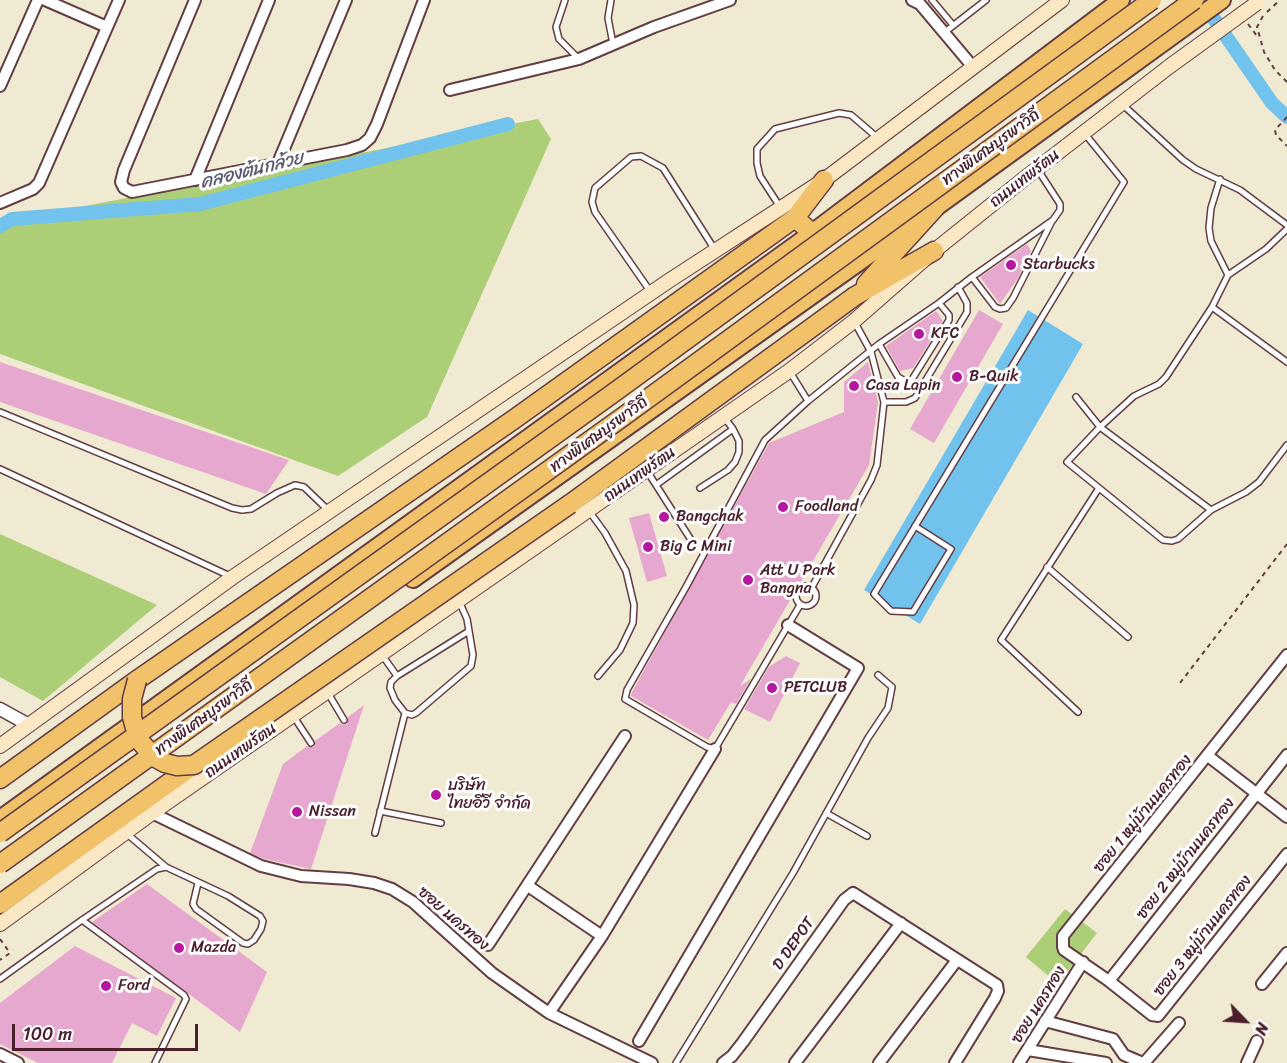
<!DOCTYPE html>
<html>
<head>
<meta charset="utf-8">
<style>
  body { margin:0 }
  #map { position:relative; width:1287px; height:1063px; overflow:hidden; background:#f1ead2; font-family:Sriracha,sans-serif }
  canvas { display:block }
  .north { position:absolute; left:1215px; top:991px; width:60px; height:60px; -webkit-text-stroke:4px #fff; paint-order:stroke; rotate:115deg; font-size:16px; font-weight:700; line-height:24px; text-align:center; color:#4a1f2b }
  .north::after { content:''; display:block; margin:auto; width:21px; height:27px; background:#4a1f2b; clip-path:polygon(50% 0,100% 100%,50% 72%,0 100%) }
  .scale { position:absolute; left:12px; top:1024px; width:186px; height:27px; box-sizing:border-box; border:3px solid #4a1f2b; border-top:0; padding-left:8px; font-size:18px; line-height:21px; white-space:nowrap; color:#4a1f2b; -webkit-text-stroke:4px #fff; paint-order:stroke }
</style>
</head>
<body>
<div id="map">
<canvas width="1287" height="1063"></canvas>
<div class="north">N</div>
<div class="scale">100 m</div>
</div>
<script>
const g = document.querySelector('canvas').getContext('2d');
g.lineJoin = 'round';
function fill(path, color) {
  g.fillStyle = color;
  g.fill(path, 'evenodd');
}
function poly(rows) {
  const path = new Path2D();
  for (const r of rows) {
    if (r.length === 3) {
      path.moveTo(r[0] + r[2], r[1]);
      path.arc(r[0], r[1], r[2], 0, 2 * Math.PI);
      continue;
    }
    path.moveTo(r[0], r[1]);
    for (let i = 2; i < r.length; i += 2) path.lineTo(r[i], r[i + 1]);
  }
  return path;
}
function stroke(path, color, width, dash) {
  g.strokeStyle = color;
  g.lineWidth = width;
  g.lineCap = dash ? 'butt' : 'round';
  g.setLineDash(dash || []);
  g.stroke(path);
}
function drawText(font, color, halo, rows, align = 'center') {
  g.font = font + ' Sriracha,"Playpen Sans Thai",sans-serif';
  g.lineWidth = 6;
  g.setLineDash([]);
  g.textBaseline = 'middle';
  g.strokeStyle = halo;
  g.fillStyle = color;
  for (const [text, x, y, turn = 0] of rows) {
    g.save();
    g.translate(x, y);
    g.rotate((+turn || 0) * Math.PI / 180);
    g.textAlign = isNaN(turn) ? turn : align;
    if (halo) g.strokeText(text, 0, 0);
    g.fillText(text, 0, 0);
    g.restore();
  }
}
fill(poly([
  [538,119,551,139,427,417,338,476,0,354,0,227,12,220],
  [0,534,157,605,43,701,0,677],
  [1065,909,1097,933,1058,984,1026,957]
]), '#abce77');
fill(poly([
  [1028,310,1083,344,920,624,864,590]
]), '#71c3ed');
stroke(poly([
  [1203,3,1272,103,1287,117],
  [0,226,12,219,200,204,508,124]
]), '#71c3ed', 14);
fill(poly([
  [1027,244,1031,251,1018,278,1000,304,980,277],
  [979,310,1003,324,934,443,910,429],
  [936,311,943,321,913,368,900,371,886,346],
  [0,362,289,460,266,494,0,402],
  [868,362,878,402,869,465,740,686,751,679,736,704,731,702,708,740,631,696,631,694,769,443,844,412,844,382],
  [649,513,667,576,647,582,629,518],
  [786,656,800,663,770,722,744,709,769,667],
  [364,705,311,869,264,859,250,853,283,764,307,746,314,747,315,741,340,723,343,725,347,724,348,717],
  [147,884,267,972,240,1032,92,922],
  [75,946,176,998,157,1036,132,1023,112,1063,38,1063,0,1044,0,1003]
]), '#e7a8d0');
const service = poly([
  [565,0,556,27,559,39,578,58],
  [611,0,608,18,613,44],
  [932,0,953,25],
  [945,32,986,0],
  [1123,105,1183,160,1196,169,1240,190,1287,225],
  [1220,179,1211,208,1209,228,1211,241,1228,275],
  [780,207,760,176,757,163,757,149,775,129,839,113,851,115,879,139],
  [972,277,995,307,1000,309,1006,308,1013,298,1052,221],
  [650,291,595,212,592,202,595,188,631,157,641,156,663,168,715,250],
  [1212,307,1287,362],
  [879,344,898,377,905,381,911,381,949,320,949,315,939,303],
  [790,372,808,401],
  [1076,397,1100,427,1134,396,1159,384,1166,377,1212,307,1228,275,1266,249,1287,229],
  [884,402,906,402,915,398,967,312,967,303,958,287],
  [0,412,232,508,242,510,251,509,277,493,295,485,304,487,329,511],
  [0,469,232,577],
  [647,471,656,485,733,429],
  [656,485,693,543],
  [700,488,728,470,735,462,739,452,739,441,733,429,724,417],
  [1211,510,1100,427,1067,462,1163,540,1172,541,1178,539,1211,510,1246,492,1259,482,1287,445],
  [589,511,605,533,626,571,634,605,633,623,620,650,598,676],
  [915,526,951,549,913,612,891,611,874,594,1124,182,1085,134],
  [1047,567,1128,637],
  [806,596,10],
  [812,587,871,480,877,465,884,402,871,352,854,321],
  [459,601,467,619,473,655,471,666,416,713,412,715,405,713,395,700,390,688,391,682,397,676,469,631],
  [800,605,715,749,707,747,625,699,627,690,686,587,765,440,808,401,879,344,939,303,972,277,1053,220,1060,210,1060,204,1038,170],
  [382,655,397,676],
  [328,693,344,720],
  [1078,712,1001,640,1099,488],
  [294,717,311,743],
  [380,811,441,823],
  [826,813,867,836],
  [126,833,166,867],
  [375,833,405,713],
  [82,920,184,995,186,999,155,1063],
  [0,979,82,920,157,869,166,867,228,896,260,916,263,921,261,929,254,940,248,944,243,943,196,909,193,904,198,883],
  [676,1063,793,873,868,738,888,708,892,687,878,675]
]);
const minor = poly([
  [45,0,107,27],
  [195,0,124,170,121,182,124,188,132,192,347,150,362,145,370,138,377,124,424,0],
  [912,0,920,4,973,67],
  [0,86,38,0],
  [450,90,579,59,654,27,730,0],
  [278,163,346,0],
  [195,180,269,0],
  [0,203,33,189,39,183,119,0],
  [1287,655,1063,936,1063,947,1064,950,1109,981,1152,1015,1158,1016,1287,854],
  [1208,756,1287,817],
  [152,813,261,866,301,876,349,879,374,883,392,889,413,902,492,973,549,1013,652,1063],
  [528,886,602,936,715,749],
  [488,945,625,736],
  [1109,981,1287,755],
  [1262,984,1287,953],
  [549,1013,602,936],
  [1045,1021,1113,1039,1124,1055,1143,1063],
  [639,1041,858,668,788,625],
  [1028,1050,1106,1063],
  [0,1054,18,1063],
  [723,1063,732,1056,743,1042,844,900,853,893,997,985,998,991,995,998,955,1063],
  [795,1063,901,923],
  [879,1063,957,960],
  [1019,1063,1083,962],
  [1144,1063,1179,1023],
  [1247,1063,1257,1041]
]);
const tertiary = poly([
  [0,709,29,725]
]);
const secondary = poly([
  [0,746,233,577,670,280,824,180,1062,0],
  [0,924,152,813,789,371,854,321,934,251,1025,178,1170,66]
]);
const trunk = poly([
  [413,579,935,208,1222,0],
  [0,819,812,233,1121,0]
]);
const motorway = poly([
  [795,218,812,233],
  [866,284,935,208],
  [570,504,855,296,934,251],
  [0,779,137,680,513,420,795,218,824,180],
  [0,904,194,765]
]);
stroke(service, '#633d44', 8);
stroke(minor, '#633d44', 14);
stroke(tertiary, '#633d44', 15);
stroke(secondary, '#633d44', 16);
stroke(trunk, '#633d44', 20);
stroke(motorway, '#633d44', 21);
stroke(poly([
  [1267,12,1280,0],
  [1263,16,1257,27,1264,52,1275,70,1287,82],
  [1248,24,1257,36],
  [1287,117,1275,130,1276,135,1287,146],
  [1180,683,1287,544],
  [0,939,10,953,0,960]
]), '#633d44', 2, [4.5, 4.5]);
stroke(service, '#fff', 5);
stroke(minor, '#fff', 10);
stroke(tertiary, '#fff', 12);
stroke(secondary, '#fae7c3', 14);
stroke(trunk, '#f2c26a', 16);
stroke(motorway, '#f2c26a', 18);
const secondaryBridge = poly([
  [1170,66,1257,3]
]);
const motorwayBridge = poly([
  [137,680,132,699,132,717,138,739,154,757,165,763,177,766,194,765,570,504],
  [0,833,612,394,1152,0],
  [0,864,624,416,1194,0]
]);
stroke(secondaryBridge, '#633d44', 16, []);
stroke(motorwayBridge, '#633d44', 21, []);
stroke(secondaryBridge, '#fae7c3', 14);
stroke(motorwayBridge, '#f2c26a', 18);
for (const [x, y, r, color] of [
  [1011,265,6,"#b5179e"],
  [919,334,6,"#b5179e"],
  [957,377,6,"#b5179e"],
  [854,386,6,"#b5179e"],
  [783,507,6,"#b5179e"],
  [664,517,6,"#b5179e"],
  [648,547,6,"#b5179e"],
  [748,580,6,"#b5179e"],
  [772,688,6,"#b5179e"],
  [436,795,6,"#b5179e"],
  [297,812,6,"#b5179e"],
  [179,948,6,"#b5179e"],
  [106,986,6,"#b5179e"]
]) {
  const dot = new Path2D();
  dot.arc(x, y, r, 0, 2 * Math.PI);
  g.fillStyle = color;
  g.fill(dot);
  stroke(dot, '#fff', 2);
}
drawText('16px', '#4a1f2b', '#fff', [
  ["ทางพิเศษบูรพาวิถี",991,148,-36],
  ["ถนนเทพรัตน",1025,179,-38],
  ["ทางพิเศษบูรพาวิถี",599,435,-36],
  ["ถนนเทพรัตน",640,475,-35],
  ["ทางพิเศษบูรพาวิถี",204,718,-36],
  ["ถนนเทพรัตน",241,751,-35],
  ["ซอย 1 หมู่บ้านนครทอง",1143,814,-51],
  ["ซอย 2 หมู่บ้านนครทอง",1186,859,-52],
  ["ซอย นครทอง",453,919,41],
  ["ซอย 3 หมู่บ้านนครทอง",1203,936,-52],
  ["D DEPOT",794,944,-55],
  ["ซอย นครทอง",1039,1005,-58]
]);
drawText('16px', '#4a1f2b', '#fff', [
  ["Starbucks",1023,265],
  ["KFC",931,334],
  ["B-Quik",969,377],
  ["Casa Lapin",866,386],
  ["Foodland",795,507],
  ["Bangchak",676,517],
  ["Big C Mini",660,547],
  ["Att U Park",760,571],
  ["Bangna",760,589],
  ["PETCLUB",784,688],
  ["บริษัท",448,786],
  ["ไทยอีวี จำกัด",448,804],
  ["Nissan",309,812],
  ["Mazda",191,948],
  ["Ford",118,986]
], 'left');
drawText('italic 18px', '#58586f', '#fff', [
  ["คลองต้นกล้วย",252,171,-14]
]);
</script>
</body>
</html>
